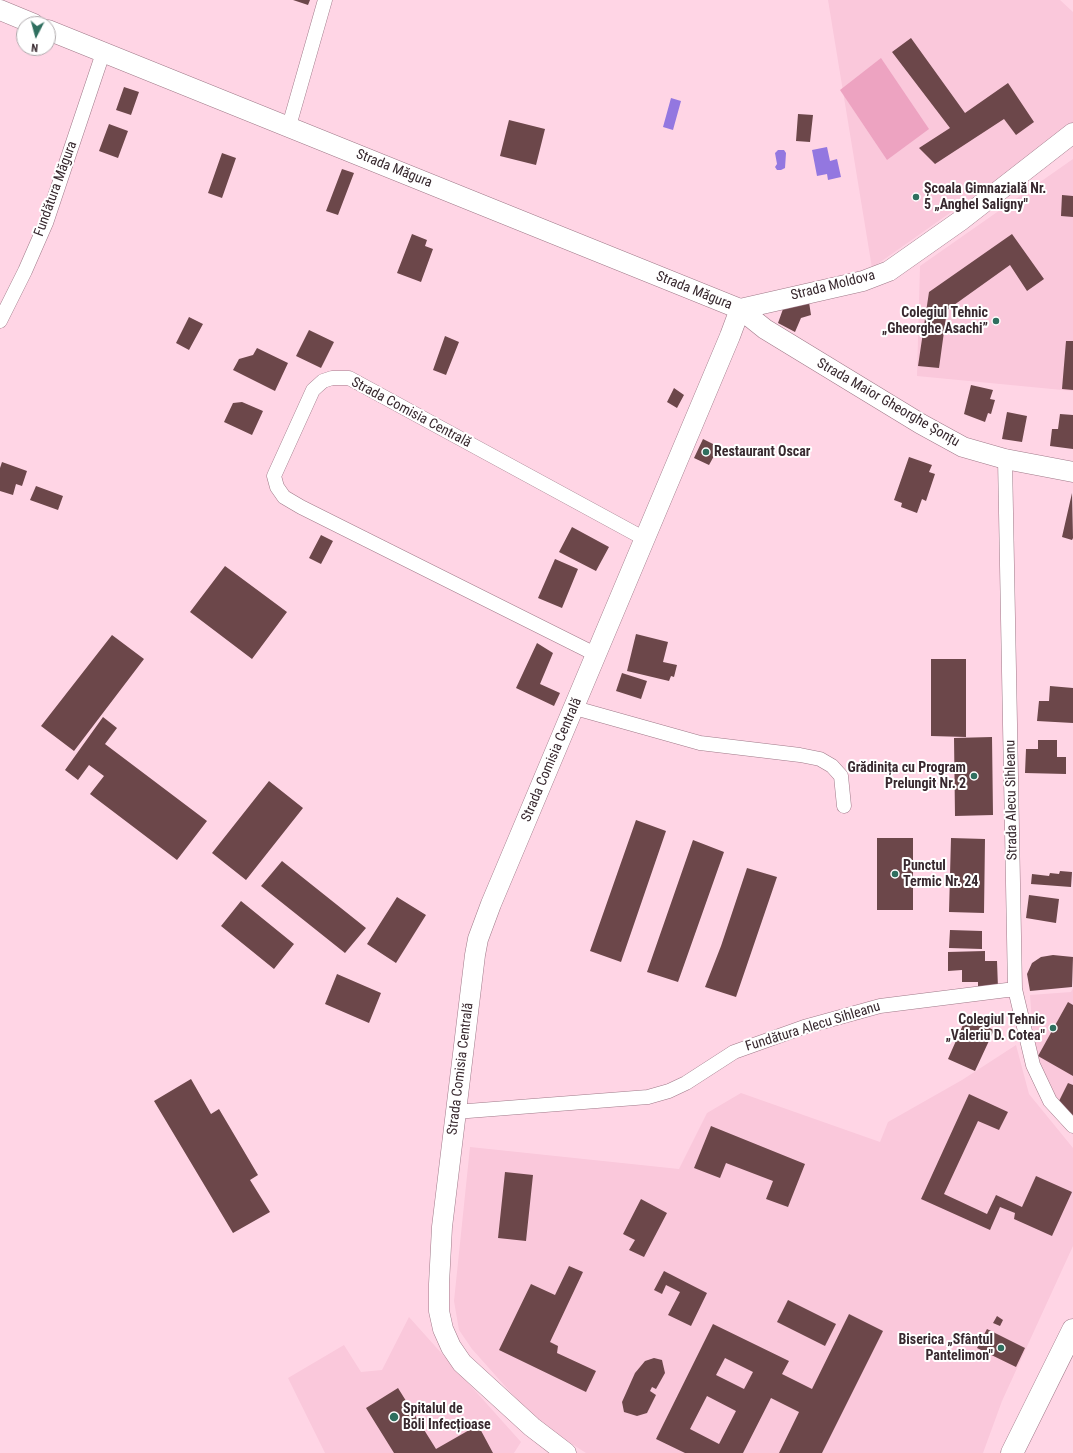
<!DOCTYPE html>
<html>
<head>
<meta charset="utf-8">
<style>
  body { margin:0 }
  #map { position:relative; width:1073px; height:1453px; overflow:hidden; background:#ffd5e5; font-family:"Roboto Condensed",sans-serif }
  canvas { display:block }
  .north { position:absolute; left:16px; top:16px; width:40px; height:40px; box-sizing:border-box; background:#fff; border:1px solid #afa9ac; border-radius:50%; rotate:186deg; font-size:11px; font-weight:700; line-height:16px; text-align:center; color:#38292f }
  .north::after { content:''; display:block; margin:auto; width:14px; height:18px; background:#2f6f5f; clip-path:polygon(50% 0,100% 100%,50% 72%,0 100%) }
</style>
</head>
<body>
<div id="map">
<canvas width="1073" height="1453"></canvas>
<div class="north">N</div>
</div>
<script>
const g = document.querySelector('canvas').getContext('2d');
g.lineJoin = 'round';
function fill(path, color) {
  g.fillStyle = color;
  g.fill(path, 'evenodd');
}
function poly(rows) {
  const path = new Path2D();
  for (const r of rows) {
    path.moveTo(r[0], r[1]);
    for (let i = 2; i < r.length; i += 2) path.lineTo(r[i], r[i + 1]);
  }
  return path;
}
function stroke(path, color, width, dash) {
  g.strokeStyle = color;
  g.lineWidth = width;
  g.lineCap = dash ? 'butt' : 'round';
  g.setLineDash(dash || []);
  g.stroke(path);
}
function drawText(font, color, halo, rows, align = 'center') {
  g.font = font + ' "Roboto Condensed",sans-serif';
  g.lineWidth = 4;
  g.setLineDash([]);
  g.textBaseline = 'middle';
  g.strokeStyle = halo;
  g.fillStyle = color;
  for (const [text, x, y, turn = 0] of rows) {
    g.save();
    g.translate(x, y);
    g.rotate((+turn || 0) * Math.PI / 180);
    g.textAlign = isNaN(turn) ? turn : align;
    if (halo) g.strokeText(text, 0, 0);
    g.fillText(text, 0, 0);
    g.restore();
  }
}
fill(poly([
  [828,0,1060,0,1073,12,1073,126,872,268],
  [1073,159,1073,391,917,376,920,266],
  [1073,988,1073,1116,1056,1107,1035,1062,1030,995,1071,992],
  [1016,1045,1029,1094,1073,1148,1073,1246,1002,1401,983,1453,586,1453,536,1421,472,1349,459,1330,454,1301,470,1147,679,1169,707,1113,741,1093,880,1142,888,1122,962,1080],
  [409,1317,521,1442,514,1453,325,1453,288,1378,344,1345,361,1372,382,1370]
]), '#fac8db');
fill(poly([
  [881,58,929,129,887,160,840,90]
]), '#eda3c1');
fill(poly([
  [671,98,681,101,673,130,663,127],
  [827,147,830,161,837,159,841,177,828,180,827,174,817,176,812,150],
  [778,150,784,150,786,153,785,168,781,170,777,170,775,167,777,164,775,153]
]), '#9377e0');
fill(poly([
  [293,0,310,0,308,5],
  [911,38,965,113,1008,83,1034,122,1016,135,1004,119,935,164,919,148,950,128,892,52],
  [124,87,139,92,131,115,116,110],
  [798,114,813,115,810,142,796,141],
  [509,120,545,129,536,165,500,156],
  [109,124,128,131,118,158,99,151],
  [222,153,236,158,222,198,208,193],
  [342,169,354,173,338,215,326,211],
  [1062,195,1073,196,1073,217,1061,216],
  [412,234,427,240,425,246,433,249,421,282,397,273],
  [1012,234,1044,279,1027,291,1010,265,947,310,939,368,918,366,929,292],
  [809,302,811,315,801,318,795,332,778,323,783,309],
  [189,317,203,324,189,350,176,343],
  [309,330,334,342,321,368,296,356],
  [445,336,459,342,446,375,433,370],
  [1066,341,1073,341,1073,390,1062,389],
  [257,348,288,363,275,391,233,370,239,359,253,355],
  [971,385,993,390,990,399,995,400,991,414,988,413,985,422,964,414],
  [674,388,684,395,677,408,667,402],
  [242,402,263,411,252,435,224,422,233,403],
  [1007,412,1027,416,1022,442,1002,439],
  [1060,414,1073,415,1073,449,1050,446,1052,429,1058,429],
  [703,439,719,447,709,465,694,458],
  [909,457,932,465,929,472,935,474,926,501,922,499,917,513,901,507,902,503,894,500],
  [2,462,27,471,22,486,16,484,13,495,0,491,0,468],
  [36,486,63,496,58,510,30,500],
  [1072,493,1073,538,1072,540,1062,537],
  [572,527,609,547,596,571,559,552],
  [321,535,333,541,321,564,309,558],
  [555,559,578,569,562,608,538,598],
  [225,566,287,612,252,659,190,612],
  [636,634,668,642,663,662,677,665,674,677,671,676,669,681,627,671],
  [112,635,144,659,74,751,41,726],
  [537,643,553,653,540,684,560,693,554,706,516,688],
  [931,659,966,659,966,737,931,736],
  [622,673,647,681,641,699,616,691],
  [1050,686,1073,688,1073,723,1037,721,1039,701,1049,701],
  [103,717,117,728,105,744,207,821,177,860,90,794,104,776,89,765,78,780,65,770],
  [992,737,993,815,955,816,954,738],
  [1038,740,1057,740,1057,757,1066,757,1066,774,1025,773,1026,749,1038,749],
  [269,781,303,808,246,880,212,853],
  [636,820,666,831,621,962,590,951],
  [877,838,913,838,913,910,877,910],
  [951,838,985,839,984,913,949,912],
  [693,840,724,852,678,982,647,972],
  [282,861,366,928,345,953,261,886],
  [747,868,777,877,736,997,705,987,721,946],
  [1060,871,1072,872,1071,887,1031,884,1032,874,1049,876,1050,873,1059,874],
  [1029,895,1059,899,1056,923,1026,918],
  [397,897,426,915,396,963,367,944],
  [241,901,294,944,274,969,221,926],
  [950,930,982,931,982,949,949,948],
  [985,951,985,961,997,961,998,988,978,988,978,982,962,982,962,970,948,971,948,952],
  [1053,955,1073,957,1072,987,1030,991,1027,974,1032,963,1041,957],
  [337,974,381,993,369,1023,325,1004],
  [1068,1002,1073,1005,1073,1076,1038,1056],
  [966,1018,994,1030,975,1071,948,1059],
  [191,1079,211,1114,219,1109,258,1175,250,1180,270,1212,233,1233,154,1101],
  [1068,1083,1073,1085,1073,1116,1056,1107],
  [969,1094,1008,1112,999,1130,978,1121,944,1194,987,1214,996,1195,1022,1207,1036,1176,1072,1192,1052,1236,1014,1219,1015,1213,1000,1207,990,1230,921,1199],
  [711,1126,805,1164,788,1207,766,1199,773,1181,726,1163,720,1178,694,1168],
  [505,1172,533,1175,526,1241,498,1238],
  [641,1199,667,1213,644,1257,629,1250,635,1240,623,1234],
  [569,1266,583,1272,550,1342,558,1346,557,1353,596,1371,586,1392,499,1350,531,1284,555,1295],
  [664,1271,707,1293,691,1326,668,1315,680,1292,666,1285,662,1294,654,1290],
  [788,1300,836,1324,825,1346,777,1322],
  [849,1314,883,1331,822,1453,779,1453,799,1412,771,1398,743,1453,685,1453,656,1439,713,1324,789,1361,782,1374,812,1389],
  [725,1358,753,1372,744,1389,716,1375],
  [707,1396,736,1411,719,1444,690,1429],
  [997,1316,1003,1320,1000,1326,993,1323],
  [987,1329,1025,1348,1016,1367,977,1348],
  [654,1358,662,1360,665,1373,656,1389,652,1387,650,1391,656,1395,647,1413,637,1416,624,1412,622,1402,635,1373,645,1361],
  [398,1388,436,1449,478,1425,493,1453,394,1453,366,1408]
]), '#6c474a');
const street = poly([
  [289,126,325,0],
  [0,321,25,271,46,223,103,53],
  [1005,459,1015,989,1033,1065,1050,1101,1073,1126],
  [595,654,301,507,284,497,277,487,274,476,313,390,323,381,332,378,349,378,645,539],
  [575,708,700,743,800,755,820,759,832,766,841,776,844,806],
  [455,1112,648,1097,669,1091,686,1083,734,1052,804,1027,880,1006,1015,989]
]);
const secondary = poly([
  [0,10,34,24],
  [48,30,740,309,765,329,921,424,963,447,1005,459,1073,472],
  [740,309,863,281,889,271,960,221,1073,133],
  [566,1453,532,1427,462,1363,451,1347,443,1329,439,1311,439,1284,442,1227,475,955,478,939,491,904,730,336,740,309]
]);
const primary = poly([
  [1012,1453,1073,1330]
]);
stroke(street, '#9f7988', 15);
stroke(secondary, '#9f7988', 21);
stroke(primary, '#9f7988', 23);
stroke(street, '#fff', 14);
stroke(secondary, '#fff', 20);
stroke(primary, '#fff', 22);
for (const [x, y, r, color] of [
  [916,197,4,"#2f6f5f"],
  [996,321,4,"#2f6f5f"],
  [706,452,4,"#2f6f5f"],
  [974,776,4,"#2f6f5f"],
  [895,874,4,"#2f6f5f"],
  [1053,1028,4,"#2f6f5f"],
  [1001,1348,4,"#2f6f5f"],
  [394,1417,5,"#2f6f5f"]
]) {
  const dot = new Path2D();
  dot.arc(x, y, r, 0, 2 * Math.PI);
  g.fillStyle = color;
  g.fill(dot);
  stroke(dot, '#fff', 1.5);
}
drawText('14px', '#38292f', '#fff', [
  ["Strada Măgura",394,169,22],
  ["Fundătura Măgura",56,189,-70],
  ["Strada Moldova",833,286,-14],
  ["Strada Măgura",694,291,22],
  ["Strada Maior Gheorghe Șonțu",888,403,30],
  ["Strada Comisia Centrală",411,413,28],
  ["Strada Comisia Centrală",552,760,-67],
  ["Strada Alecu Sihleanu",1012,800,-91],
  ["Fundătura Alecu Sihleanu",813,1027,-17],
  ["Strada Comisia Centrală",461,1069,-83]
]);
drawText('bold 14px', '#38292f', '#fff', [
  ["Școala Gimnazială Nr.",924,189],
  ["5 „Anghel Saligny\"",924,205],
  ["Colegiul Tehnic",988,313,"right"],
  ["„Gheorghe Asachi”",988,329,"right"],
  ["Restaurant Oscar",714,452],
  ["Grădinița cu Program",966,768,"right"],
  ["Prelungit Nr. 2",966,784,"right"],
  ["Punctul",903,866],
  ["Termic Nr. 24",903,882],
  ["Colegiul Tehnic",1045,1020,"right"],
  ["„Valeriu D. Cotea\"",1045,1036,"right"],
  ["Biserica „Sfântul",993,1340,"right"],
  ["Pantelimon\"",993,1356,"right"],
  ["Spitalul de",403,1409],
  ["Boli Infecțioase",403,1425]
], 'left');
</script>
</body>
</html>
